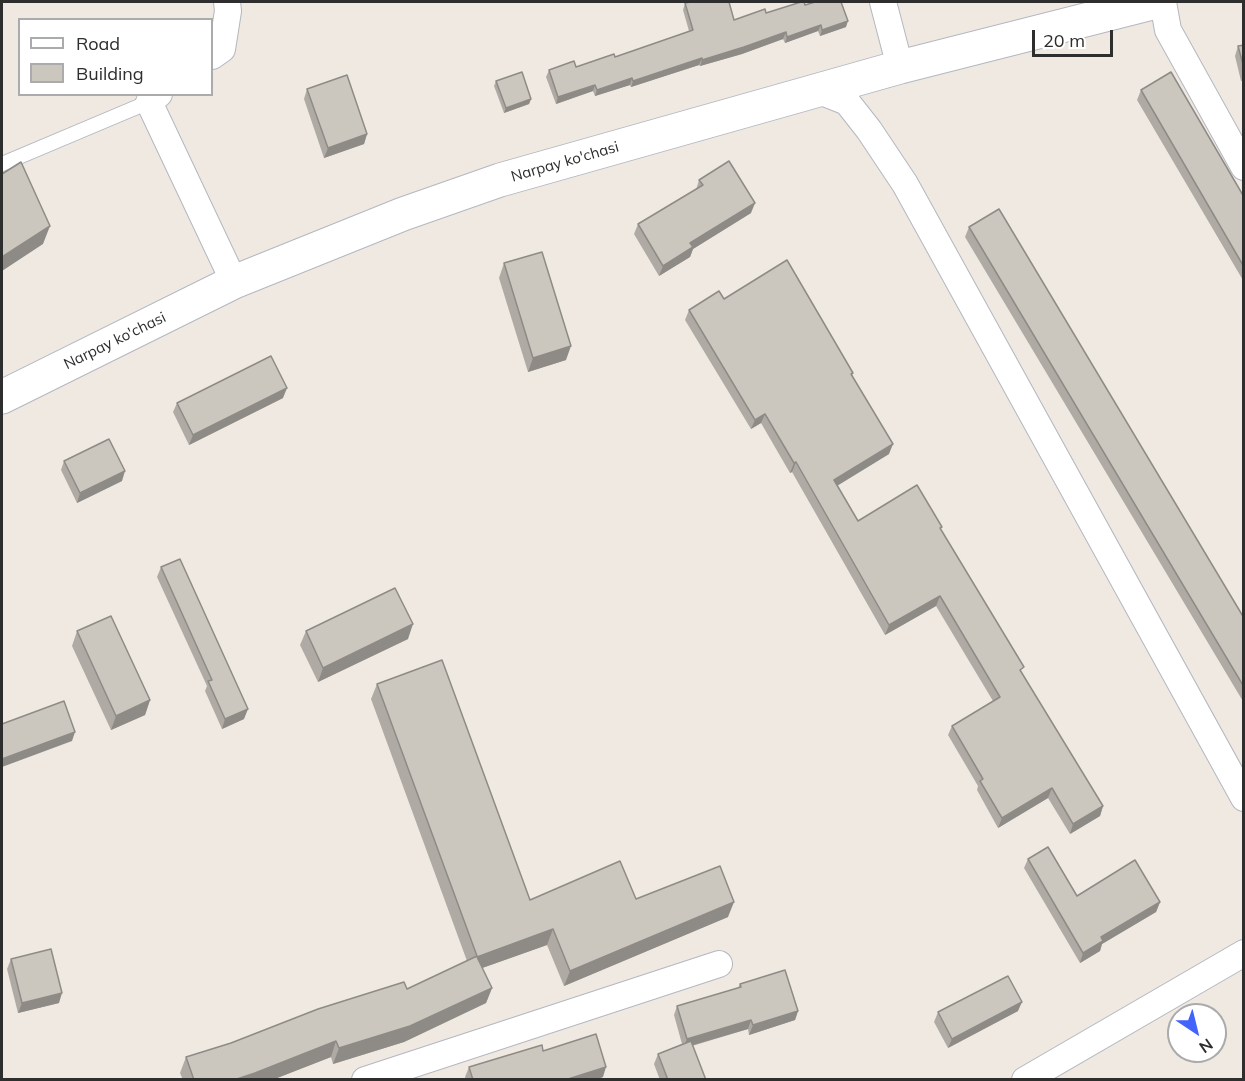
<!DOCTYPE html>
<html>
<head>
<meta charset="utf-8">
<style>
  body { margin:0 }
  #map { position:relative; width:1245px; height:1081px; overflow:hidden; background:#efe9e1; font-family:Mulish,sans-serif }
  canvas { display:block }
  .frame { position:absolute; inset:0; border:3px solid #2e2e2e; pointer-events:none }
  .legend { position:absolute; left:18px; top:18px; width:195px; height:78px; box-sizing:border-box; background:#fff; border:2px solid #ababab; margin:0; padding:8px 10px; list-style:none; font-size:18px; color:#2e2e2e }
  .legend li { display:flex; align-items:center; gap:12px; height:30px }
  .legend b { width:30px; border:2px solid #ababab }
  .north { position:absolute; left:1167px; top:1003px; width:60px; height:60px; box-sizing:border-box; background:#fff; border:2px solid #ababab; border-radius:50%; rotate:145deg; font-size:16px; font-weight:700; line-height:24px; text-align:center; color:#2e2e2e }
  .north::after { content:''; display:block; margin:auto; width:21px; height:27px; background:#4264fb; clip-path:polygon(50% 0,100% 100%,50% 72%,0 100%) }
  .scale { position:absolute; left:1032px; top:30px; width:81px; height:27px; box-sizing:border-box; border:3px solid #2e2e2e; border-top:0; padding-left:8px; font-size:18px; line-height:21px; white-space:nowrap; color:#2e2e2e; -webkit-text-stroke:4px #fff; paint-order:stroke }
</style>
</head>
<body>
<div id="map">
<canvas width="1245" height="1081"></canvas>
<div class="frame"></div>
<ul class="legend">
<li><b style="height:8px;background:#fff"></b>Road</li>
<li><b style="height:16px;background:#cbc7bf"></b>Building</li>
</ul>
<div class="north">N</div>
<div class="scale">20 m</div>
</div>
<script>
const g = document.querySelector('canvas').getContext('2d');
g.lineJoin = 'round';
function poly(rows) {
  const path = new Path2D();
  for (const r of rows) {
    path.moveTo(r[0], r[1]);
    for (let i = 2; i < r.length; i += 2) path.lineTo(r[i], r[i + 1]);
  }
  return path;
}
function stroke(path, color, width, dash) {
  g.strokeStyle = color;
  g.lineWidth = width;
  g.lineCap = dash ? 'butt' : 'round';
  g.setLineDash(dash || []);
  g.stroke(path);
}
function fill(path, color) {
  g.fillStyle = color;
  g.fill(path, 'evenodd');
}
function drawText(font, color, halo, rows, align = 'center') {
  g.font = font + ' Mulish,sans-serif';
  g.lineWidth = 4.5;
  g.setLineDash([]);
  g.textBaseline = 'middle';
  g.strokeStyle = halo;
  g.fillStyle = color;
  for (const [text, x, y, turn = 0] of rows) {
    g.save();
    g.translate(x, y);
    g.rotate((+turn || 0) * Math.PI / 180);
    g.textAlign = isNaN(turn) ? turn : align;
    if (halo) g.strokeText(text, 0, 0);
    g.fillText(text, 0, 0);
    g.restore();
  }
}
const service = poly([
  [2,164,149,102]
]);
const minor = poly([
  [883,2,900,67],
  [1163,2,1168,30,1244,167],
  [212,56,222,49,228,11,227,2],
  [819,91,847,102,869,130,905,184,1244,798],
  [159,94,149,102,234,282],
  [365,1080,719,964],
  [1025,1080,1244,953]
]);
const tertiary = poly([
  [2,397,234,282,403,214,500,180,900,67,1156,2]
]);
stroke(service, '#b4b7c1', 16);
stroke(minor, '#b4b7c1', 28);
stroke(tertiary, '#b4b7c1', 35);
stroke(service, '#fff', 14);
stroke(minor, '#fff', 26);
stroke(tertiary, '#fff', 33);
fill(poly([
  [685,3,734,20,805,5,846,27,820,36,818,31,785,43,783,39,742,54,700,66,699,65,631,87,630,85,595,96,593,91,556,104,546,77,549,70,576,67,615,57,689,31,683,10],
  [1244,45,1244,80,1241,81,1235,56,1238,46],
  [496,81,531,99,529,104,504,113,494,86],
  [307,89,367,134,364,144,324,158,304,99],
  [1141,90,1244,197,1244,282,1137,100],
  [699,180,751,213,693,249,690,257,659,276,634,234,638,224,696,190],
  [969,227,1244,618,1244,703,965,237],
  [504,263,566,360,528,372,499,278],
  [724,299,853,373,852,376,889,454,837,486,858,521,941,530,1022,673,1103,806,1100,816,1070,834,1048,798,998,828,977,790,978,786,948,735,952,726,993,701,936,606,885,635,792,472,790,473,761,423,751,429,685,320,689,310],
  [283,398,189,445,173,412,177,403],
  [64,461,122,481,77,503,61,470],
  [161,567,244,719,222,729,205,691,207,686,157,577],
  [77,631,150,700,145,715,111,730,72,646],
  [306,631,408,639,318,682,300,645],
  [377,684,530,900,636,899,728,917,564,986,547,945,482,968,492,988,486,1003,404,1042,333,1064,331,1057,272,1080,183,1080,180,1073,186,1057,407,989,467,961,371,699],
  [1028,859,1077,896,1160,902,1156,912,1102,944,1100,951,1080,963,1024,868],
  [11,959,59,1003,18,1013,7,969],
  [740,984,798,1011,795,1020,749,1035,748,1029,692,1046,706,1080,660,1080,654,1064,658,1054,682,1044,674,1015,677,1006,738,988],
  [1018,1011,948,1048,934,1022,938,1012],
  [543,1051,603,1077,594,1080,466,1080,465,1077,469,1067]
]), '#afaba4');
fill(poly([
  [848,21,846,27,820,36,822,30],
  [821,25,818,31,785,43,787,37],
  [786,32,783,39,742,54,700,66,702,60],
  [702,58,699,65,631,87,633,81],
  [632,78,630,85,595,96,597,90],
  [595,85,593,91,556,104,558,97],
  [531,99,529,104,504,113,506,108],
  [367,134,364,144,324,158,328,148],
  [755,203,751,213,693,249,690,257,659,276,663,266,690,243],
  [50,226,43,244,2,271,2,257],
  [571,346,566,360,528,372,533,358],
  [287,388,283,398,189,445,193,435],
  [765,414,761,423,751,429,755,420],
  [893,444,889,454,830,490,834,480],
  [796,462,792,472,790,473,794,463],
  [125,471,122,481,77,503,80,493],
  [940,596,936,606,885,635,889,625],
  [413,624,408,639,318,682,323,668],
  [150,700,145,715,111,730,116,716],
  [248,709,244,719,222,729,225,719],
  [75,732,72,741,2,767,2,759],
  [1052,788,1048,798,998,828,1002,818],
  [1103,806,1100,816,1070,834,1073,824],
  [734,902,728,917,564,986,570,971],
  [1160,902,1156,912,1102,944,1100,951,1080,963,1083,953,1101,937],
  [553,929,547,945,471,972,477,957],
  [492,988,486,1003,404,1042,333,1064,339,1048],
  [62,993,59,1003,18,1013,22,1003],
  [1022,1002,1018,1011,948,1048,952,1039],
  [798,1011,795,1020,749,1035,753,1025],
  [751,1020,748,1029,683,1048,687,1039],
  [336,1041,331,1057,272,1080,234,1080],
  [606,1067,603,1077,594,1080,565,1080]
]), '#8e8b86');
const building = poly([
  [691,2,729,2,734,20,765,9,766,13,801,2,804,2,805,5,815,2,841,2,848,21,822,30,821,25,787,37,786,32,744,47,702,60,702,58,633,81,632,78,597,90,595,85,558,97,549,70,574,61,576,67,614,54,615,57,693,30,685,3,691,2],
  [1244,45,1244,68,1238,46,1244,45],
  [522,72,531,99,506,108,496,81,522,72],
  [1171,72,1244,197,1244,267,1141,90,1171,72],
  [347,75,367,134,328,148,307,89,347,75],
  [729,161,755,203,690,243,693,247,663,266,638,224,703,185,699,180,729,161],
  [21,162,50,226,2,257,2,174,21,162],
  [999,209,1244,618,1244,687,969,227,999,209],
  [542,252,571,346,533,358,504,263,542,252],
  [787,260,853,373,851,374,893,444,834,480,858,521,917,485,942,527,940,528,1024,667,1020,670,1103,806,1073,824,1052,788,1002,818,980,781,983,779,952,726,1000,697,940,596,889,625,796,462,794,463,765,414,755,420,689,310,719,291,724,299,787,260],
  [271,356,287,388,193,435,177,403,271,356],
  [109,439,125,471,80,493,64,461,109,439],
  [180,559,248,709,225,719,208,681,212,680,161,567,180,559],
  [395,588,413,624,323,668,306,631,395,588],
  [111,616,150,700,116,716,77,631,111,616],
  [442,660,530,900,620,861,636,899,720,866,734,902,570,971,553,929,477,957,492,988,410,1026,339,1048,336,1041,255,1073,234,1080,194,1080,186,1057,231,1043,318,1009,404,982,407,989,477,956,377,684,442,660],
  [64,701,75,732,2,759,2,724,64,701],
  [1048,847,1077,896,1135,860,1160,902,1101,937,1103,941,1083,953,1028,859,1048,847],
  [51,949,62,993,22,1003,11,959,51,949],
  [785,970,798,1011,753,1025,751,1020,687,1039,677,1006,741,987,740,984,785,970],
  [1008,976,1022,1002,952,1039,938,1012,1008,976],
  [596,1034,606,1067,565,1080,473,1080,469,1067,542,1045,543,1051,596,1034],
  [691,1041,706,1080,668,1080,658,1054,691,1041]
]);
fill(building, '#cbc7bf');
stroke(building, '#8e8b86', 1.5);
drawText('15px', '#2e2e2e', '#fff', [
  ["Narpay ko'chasi",565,162,-16],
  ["Narpay ko'chasi",115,341,-26]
]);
</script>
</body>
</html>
